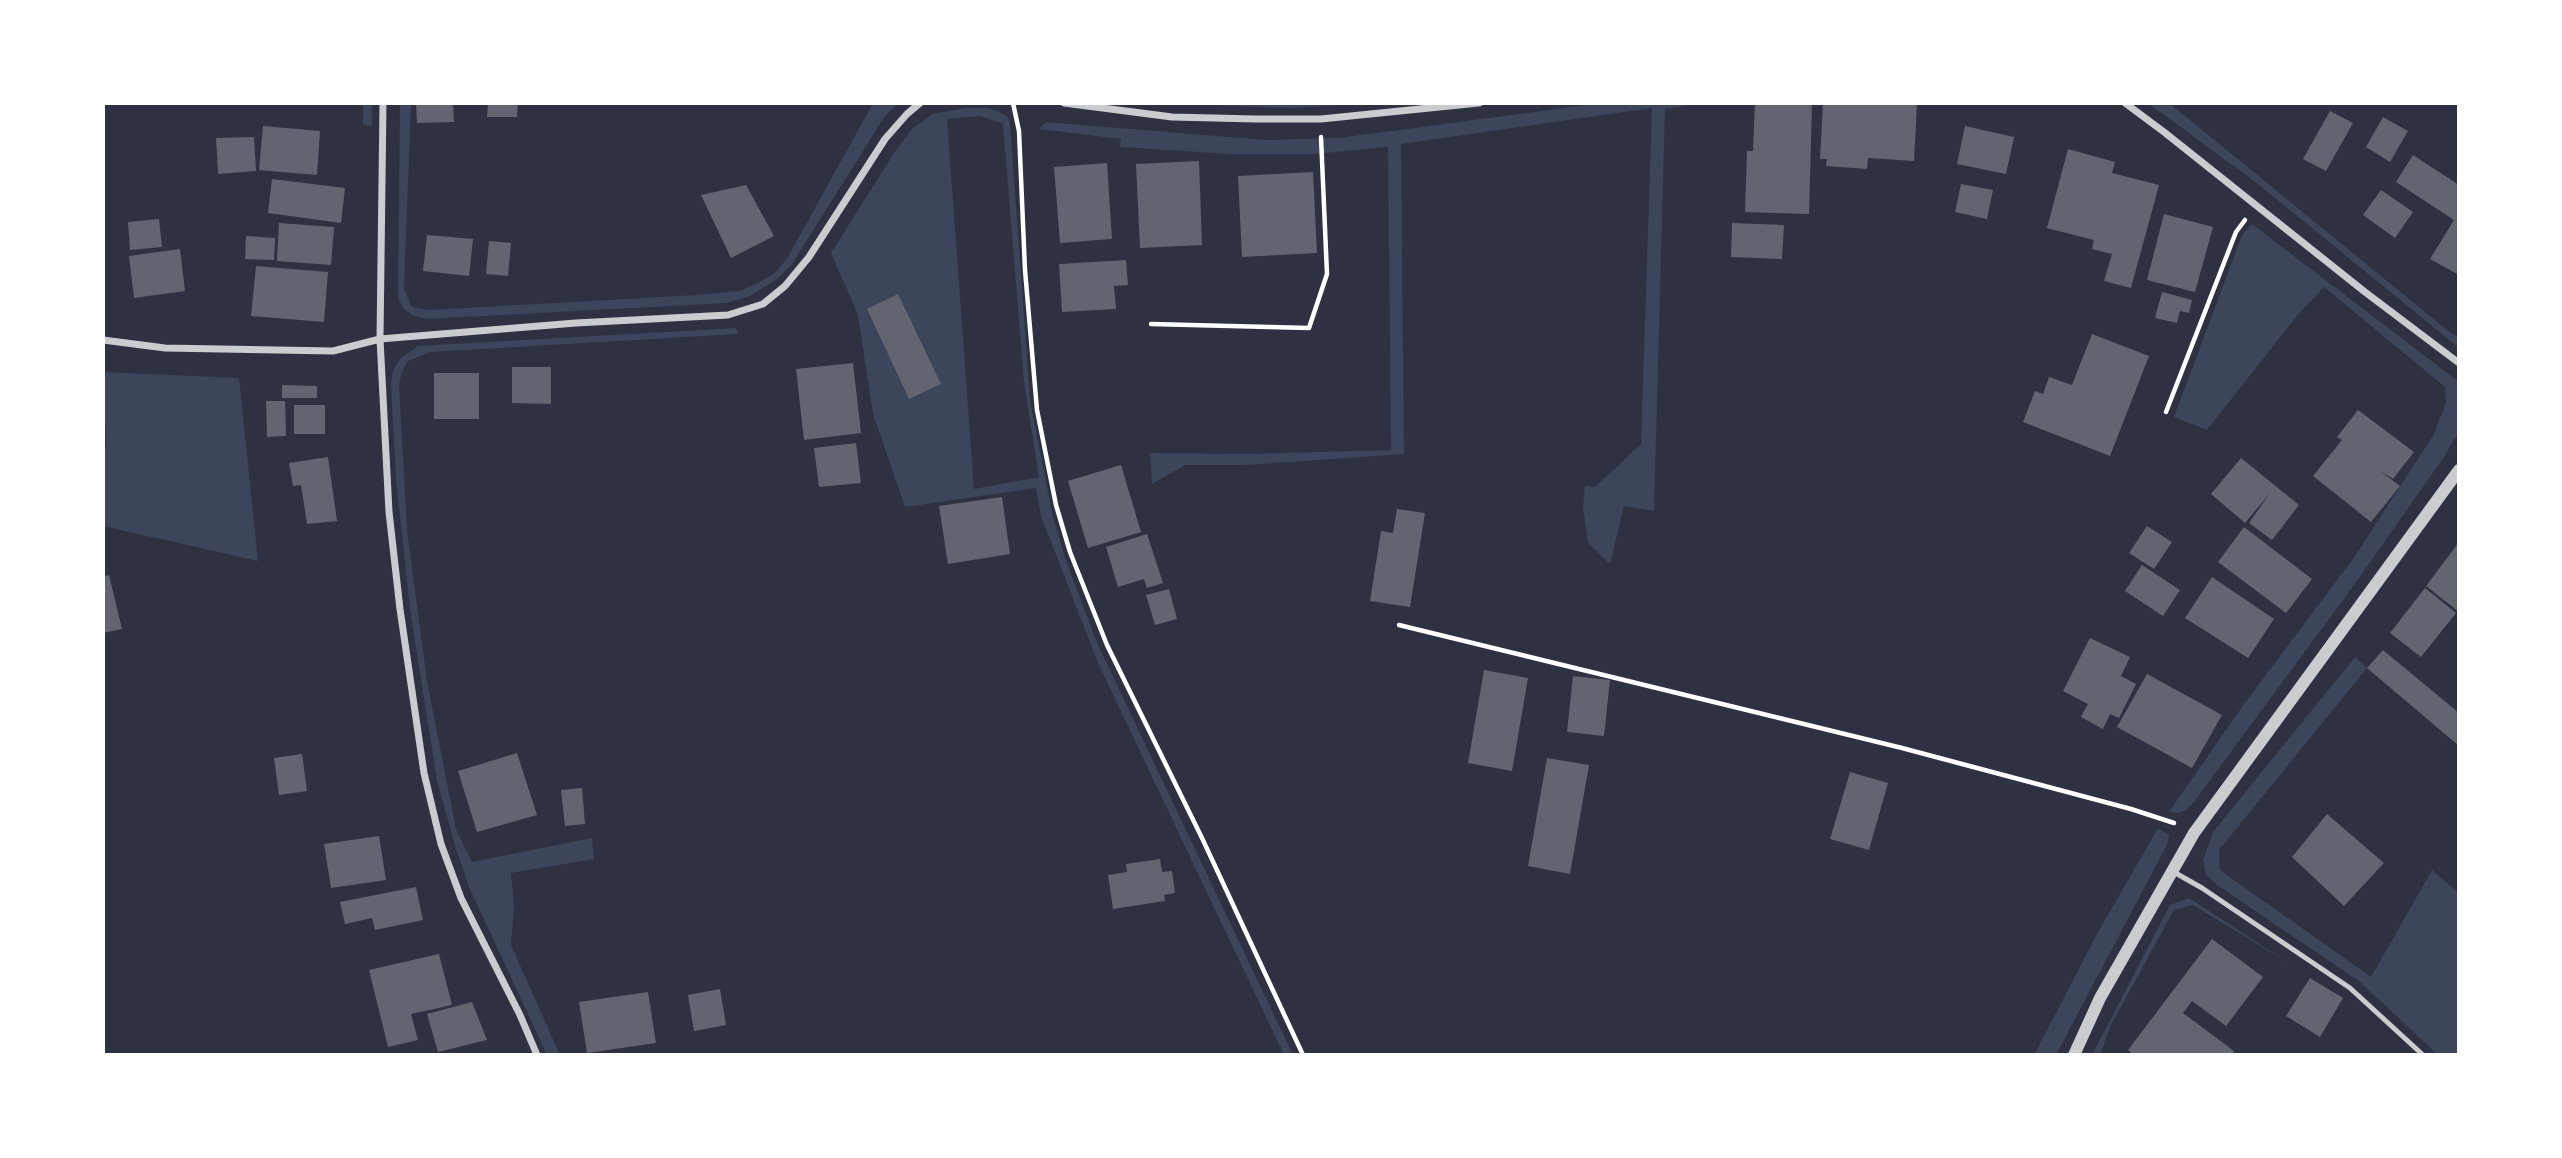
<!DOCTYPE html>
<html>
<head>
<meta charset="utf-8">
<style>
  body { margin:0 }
  #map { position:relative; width:2562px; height:1158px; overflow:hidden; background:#2d3142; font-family:"PT Sans",sans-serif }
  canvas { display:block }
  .frame { position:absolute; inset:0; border:105px solid #fff; pointer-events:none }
</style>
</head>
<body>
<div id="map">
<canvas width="2562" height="1158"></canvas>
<div class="frame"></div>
</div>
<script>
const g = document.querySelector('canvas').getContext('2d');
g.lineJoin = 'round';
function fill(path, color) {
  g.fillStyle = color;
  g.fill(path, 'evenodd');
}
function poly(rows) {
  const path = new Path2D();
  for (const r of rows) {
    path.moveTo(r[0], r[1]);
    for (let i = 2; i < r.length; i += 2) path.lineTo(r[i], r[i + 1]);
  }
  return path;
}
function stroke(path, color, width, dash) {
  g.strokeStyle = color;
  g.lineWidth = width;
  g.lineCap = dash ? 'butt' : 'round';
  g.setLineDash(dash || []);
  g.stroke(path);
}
fill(poly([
  [363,103,372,103,372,126,363,125],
  [400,103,411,103,404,288,412,307,428,310,697,295,739,291,758,283,776,272,788,257,873,103,898,103,885,116,792,264,777,279,750,296,727,303,426,319,412,315,404,309,398,298],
  [1158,103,1368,103,1292,108],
  [1601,103,1701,103,1665,109,1654,511,1624,506,1610,564,1588,543,1583,507,1585,486,1595,487,1641,444,1652,108,1401,144,1404,454,1245,465,1185,465,1152,484,1150,453,1246,454,1391,450,1388,147,1314,154,1230,154,1120,147,1121,139,1039,129,1046,122,1266,140,1339,138],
  [2148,103,2169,103,2179,111,2452,334,2459,337,2459,348,2258,184],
  [965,108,988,108,1000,112,1007,116,1010,123,1030,400,1053,517,1065,558,1098,645,1293,1055,1284,1055,1098,663,1041,516,1036,488,905,507,873,414,858,315,831,253,894,153,912,129,932,114],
  [980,116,1003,124,1024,382,1039,477,974,489,947,119],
  [2252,224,2459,382,2459,431,2444,457,2357,581,2194,802,2186,810,2179,813,2169,812,2244,704,2355,556,2434,434,2446,403,2445,387,2324,287,2296,317,2207,430,2174,417,2242,235],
  [736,328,738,334,430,352,408,361,402,372,399,384,407,530,427,681,456,829,472,862,592,838,594,859,511,873,514,906,511,945,560,1055,547,1055,469,887,456,849,437,781,410,609,396,479,391,384,393,370,400,359,418,346],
  [103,372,239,378,258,561,103,526,103,449,106,448],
  [2355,657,2367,668,2219,850,2220,870,2371,977,2432,870,2459,893,2459,1055,2438,1055,2360,982,2217,885,2206,875,2203,860,2213,832],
  [2158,828,2169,835,2168,843,2056,1055,2034,1055,2097,934],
  [2189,898,2295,967,2193,905,2174,910,2111,1025,2100,1055,2092,1055,2170,905]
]), '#3c4559');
fill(poly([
  [416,103,453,103,454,122,417,123],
  [488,103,518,103,517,117,487,117],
  [1755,103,1812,103,1809,214,1745,212,1747,151,1753,151],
  [1823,103,1917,104,1914,161,1868,158,1867,169,1826,166,1827,159,1820,159],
  [2330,111,2353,123,2326,171,2303,159],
  [2383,117,2408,131,2390,162,2366,147],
  [263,126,320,131,317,175,259,170],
  [1965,126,2014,137,2006,174,1957,164],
  [254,137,256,171,218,174,216,138],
  [2068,149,2115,162,2112,173,2159,185,2131,288,2104,281,2112,254,2092,249,2094,240,2047,228],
  [2413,155,2459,185,2459,275,2430,259,2454,220,2396,182],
  [1199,161,1202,245,1140,248,1136,164],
  [1107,163,1112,239,1060,243,1054,167],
  [1313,172,1317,253,1242,257,1238,176],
  [272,179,345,188,341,223,268,213],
  [1961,184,1993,190,1987,219,1955,212],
  [746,185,774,236,731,258,701,195],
  [2381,190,2413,212,2395,238,2363,215],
  [2164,214,2213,227,2195,292,2147,280],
  [159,219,162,247,130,250,128,222],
  [279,223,334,227,331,265,277,261],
  [1732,223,1784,225,1782,259,1731,257],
  [427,235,473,239,469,276,423,271],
  [246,236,275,238,274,260,245,259],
  [489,241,511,243,508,276,486,274],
  [180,249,185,291,134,298,129,256],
  [1126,260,1128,285,1114,286,1116,309,1062,312,1059,264],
  [256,266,328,272,324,322,251,316],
  [2162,292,2192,300,2189,313,2180,311,2177,323,2155,318],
  [898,294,941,384,909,399,867,309],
  [2092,334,2149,356,2110,456,2023,422,2035,391,2043,394,2049,377,2072,385],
  [853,363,861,433,804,440,796,369],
  [512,367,551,367,551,404,512,403],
  [434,373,479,373,479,419,434,419],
  [282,385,317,386,317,398,282,398],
  [266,401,285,401,286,436,267,437],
  [294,405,325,405,325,434,294,434],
  [2358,410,2414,452,2393,479,2380,471,2400,486,2371,522,2313,476,2342,440,2337,437],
  [856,443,861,483,819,487,814,448],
  [328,457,337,521,307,524,301,485,293,486,289,463],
  [2241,458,2299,505,2272,540,2249,523,2270,493,2245,523,2211,494],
  [1121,465,1141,532,1088,548,1068,481],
  [1002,497,1010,554,948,564,939,506],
  [1397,509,1425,513,1410,607,1370,601,1381,531,1393,533],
  [2147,526,2172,542,2154,569,2129,553],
  [2244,527,2312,579,2286,613,2218,562],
  [1147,534,1163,583,1147,588,1144,579,1118,587,1106,547],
  [2459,542,2459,612,2426,586],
  [2142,565,2180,590,2163,616,2125,591],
  [109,575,122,629,103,633,103,577],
  [2212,577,2274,619,2248,658,2185,618],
  [2425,588,2456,613,2421,657,2390,633],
  [1169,589,1177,619,1155,625,1146,595],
  [2090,638,2130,657,2121,676,2136,684,2119,718,2110,714,2103,729,2081,717,2088,704,2063,691],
  [2383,650,2459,713,2459,746,2367,668],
  [1484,670,1528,678,1512,771,1468,763],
  [2147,674,2222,715,2192,768,2117,727],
  [1573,676,1610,680,1604,736,1567,732],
  [517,753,537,815,477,832,458,771],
  [302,754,307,791,279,795,274,758],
  [1547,758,1589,765,1570,874,1528,866],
  [1850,772,1888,783,1869,850,1830,839],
  [582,788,585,824,565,826,561,790],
  [2327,814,2384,863,2344,906,2292,857],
  [379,836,386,880,331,888,324,844],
  [1160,859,1162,872,1172,871,1175,893,1164,895,1165,901,1113,909,1108,875,1127,872,1126,864],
  [416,887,423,920,375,930,372,918,345,924,340,902],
  [2212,939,2263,977,2226,1026,2192,1001,2183,1013,2234,1051,2232,1055,2134,1055,2128,1050],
  [439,954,452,1005,411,1014,418,1040,388,1047,369,970],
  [2310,978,2343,998,2320,1037,2286,1016],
  [720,989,726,1025,694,1031,688,995],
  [648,992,656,1043,587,1053,579,1002],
  [472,1002,487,1040,438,1052,427,1014]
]), '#626471');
stroke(poly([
  [1013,103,1019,131,1025,270,1037,410,1056,505,1070,552,1107,645,1202,838,1303,1055],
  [1151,324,1309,328,1327,274,1321,137],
  [2166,412,2236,232,2245,220],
  [1399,625,1902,748,2131,809,2174,823]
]), '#fff', 4.5);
stroke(poly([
  [2172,871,2202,888,2350,988,2423,1055]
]), '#caccd0', 5);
stroke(poly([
  [383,103,380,339,389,512,400,609,424,773,441,844,461,898,520,1015,537,1055],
  [1064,103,1172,117,1255,119,1321,119,1479,103],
  [2125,103,2164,132,2365,292,2459,363],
  [103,340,165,348,333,351,380,339,576,323,728,315,763,304,785,286,809,257,885,139,907,114,920,103]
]), '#caccd0', 7);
stroke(poly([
  [2074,1055,2100,998,2194,833,2459,470]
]), '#caccd0', 12);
</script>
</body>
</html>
